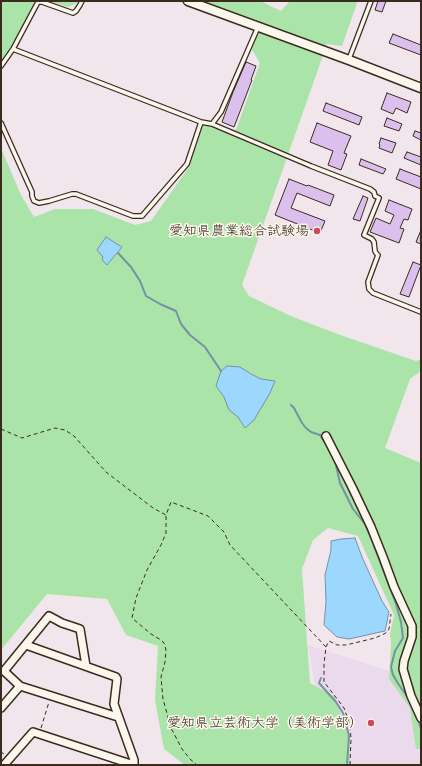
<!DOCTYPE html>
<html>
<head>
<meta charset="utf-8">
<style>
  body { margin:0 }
  #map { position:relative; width:422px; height:766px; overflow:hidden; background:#f1e6ec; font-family:Pangolin,sans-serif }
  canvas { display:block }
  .frame { position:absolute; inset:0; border:2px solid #3b2a1e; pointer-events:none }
</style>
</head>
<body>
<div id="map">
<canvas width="422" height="766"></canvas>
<div class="frame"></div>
</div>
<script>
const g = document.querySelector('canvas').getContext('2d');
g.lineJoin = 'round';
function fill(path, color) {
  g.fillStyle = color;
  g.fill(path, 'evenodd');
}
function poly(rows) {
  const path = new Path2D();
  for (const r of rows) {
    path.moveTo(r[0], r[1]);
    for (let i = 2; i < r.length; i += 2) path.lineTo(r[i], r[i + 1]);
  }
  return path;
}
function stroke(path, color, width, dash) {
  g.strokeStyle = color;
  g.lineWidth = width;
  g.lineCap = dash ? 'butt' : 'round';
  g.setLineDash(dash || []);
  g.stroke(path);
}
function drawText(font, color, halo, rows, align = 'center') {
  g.font = font + ' Pangolin,"Klee One",sans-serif';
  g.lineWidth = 3;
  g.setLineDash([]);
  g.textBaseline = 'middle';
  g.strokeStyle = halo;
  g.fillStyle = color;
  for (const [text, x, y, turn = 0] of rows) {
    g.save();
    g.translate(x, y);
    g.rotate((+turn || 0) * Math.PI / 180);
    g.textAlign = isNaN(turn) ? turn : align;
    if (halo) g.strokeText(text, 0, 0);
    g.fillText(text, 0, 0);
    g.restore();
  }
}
fill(poly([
  [308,645,421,681,421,765,329,765]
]), '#eadaec');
fill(poly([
  [1,1,35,1,14,42,1,61],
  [47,1,78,1,77,3,68,7],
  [195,1,260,1,281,11,290,1,356,1,357,3,342,46,327,44,242,285,249,296,293,317,343,336,416,361,421,359,421,371,410,379,385,448,421,463,421,749,416,749,410,708,389,679,391,644,390,634,394,615,358,536,328,528,313,540,302,569,310,683,335,697,349,739,350,765,185,765,164,749,155,700,158,646,126,635,107,599,47,594,1,650,1,148,21,195,34,217,55,209,93,209,135,225,151,221,189,167,203,125,236,130,260,63,251,48,260,25]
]), '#abe4a9');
const water = poly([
  [106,237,122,247,107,265,102,260,103,257,97,250,106,237],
  [227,366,240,367,251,374,261,379,275,381,270,393,254,420,245,428,238,417,229,410,224,397,216,386,221,371,227,366],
  [355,538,362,557,382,601,389,612,385,631,349,639,337,637,324,625,326,602,325,575,331,550,331,541,341,539,355,538]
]);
fill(water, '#9cd8fd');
stroke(water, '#7592a4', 1);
stroke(poly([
  [118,253,131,267,140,281,146,296,160,304,176,311,181,324,190,335,205,347,221,371],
  [291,405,294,408,302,423,306,428,311,432,320,435,323,440,327,445],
  [335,461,340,483,353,509,365,524,371,538,396,604,401,622,403,638,395,651,391,667,393,675,399,685,409,699],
  [321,678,319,683,336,702,343,713,345,720,349,736,347,765],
  [417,717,421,729]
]), '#7592a4', 2);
const building = poly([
  [378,1,386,1,382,12,375,10,378,1],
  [393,34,421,45,421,55,389,43,393,34],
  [246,62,256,66,251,80,252,80,234,127,222,122,233,92,246,62],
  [387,93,411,102,407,113,396,108,393,114,381,109,387,93],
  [326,103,362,117,359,125,323,111,326,103],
  [387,118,402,124,399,131,384,126,387,118],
  [317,123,351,136,344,153,347,154,341,170,328,165,333,151,310,142,317,123],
  [415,131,421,133,421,140,413,136,415,131],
  [381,138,396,143,392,153,379,148,380,145,379,144,381,138],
  [407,152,421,157,421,165,404,158,407,152],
  [361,159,386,169,383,174,359,165,361,159],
  [400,169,421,177,421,189,396,179,400,169],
  [289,179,307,186,308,185,334,195,330,206,297,193,291,208,325,221,320,233,275,215,289,179],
  [363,196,368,198,360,221,353,219,363,196],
  [389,200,412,209,408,220,404,219,400,228,404,229,399,243,370,232,376,218,390,224,394,215,385,211,389,200],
  [421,230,421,244,416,242,421,230],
  [413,262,421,265,409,297,400,294,413,262]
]);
fill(building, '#dbbfed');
stroke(building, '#3b2a1e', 1);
const service = poly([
  [13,49,201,122,212,124,311,166,370,189,374,192,375,196,379,198,364,235,372,239,374,242,375,251,376,253,378,255,368,282,369,289,373,293,421,312],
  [349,59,371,1],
  [1,66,13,49,38,2,42,2,73,13,76,11,80,5,82,1],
  [1,123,23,172,32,192,32,196,34,201,39,203,49,201,72,194,76,194,133,216,142,216,187,164,201,122],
  [212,124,221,112,258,27]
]);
const minor = poly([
  [326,436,352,487,371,527,383,557,394,587,412,626,412,637,404,661,403,669,411,696,421,718],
  [26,645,116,677,117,679,114,704,134,760,134,765],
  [20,686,4,671,49,616,62,623,80,629,86,666],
  [1,708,20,686,118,717],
  [4,765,33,732,134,765]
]);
const tertiary = poly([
  [188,1,349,60,421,88]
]);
stroke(service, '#3b2a1e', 6);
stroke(minor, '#3b2a1e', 10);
stroke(tertiary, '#3b2a1e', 11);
stroke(poly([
  [1,429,22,438,55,428,65,430,74,436,106,472,153,508,166,515,171,502,208,516,224,532,230,545,326,647],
  [166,516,166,533,161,545,147,570,136,598,132,618,151,634,161,640,164,643,166,650,165,662,161,677,163,699,171,728,182,749,190,759,197,765],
  [41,728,49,702],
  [1,752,4,754],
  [350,765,351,738,350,728,348,719,344,708,338,700,324,682,324,664,326,647,329,641,337,645,346,645,375,638,384,634,387,632,389,629,391,614]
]), '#3b2a1e', 1, [4, 3]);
stroke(service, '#fbf7ec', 3.5);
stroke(minor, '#fbf7ec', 7);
stroke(tertiary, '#fbf7ec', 8);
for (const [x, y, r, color] of [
  [317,231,4,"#d1495b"],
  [371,723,4,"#d1495b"]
]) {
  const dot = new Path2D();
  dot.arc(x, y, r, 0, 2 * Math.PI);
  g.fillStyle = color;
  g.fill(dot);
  stroke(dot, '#fbf7ec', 1.5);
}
drawText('14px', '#3b2a1e', '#fbf7ec', [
  ["愛知県農業総合試験場",309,231],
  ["愛知県立芸術大学（美術学部）",363,723]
], 'right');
</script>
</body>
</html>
